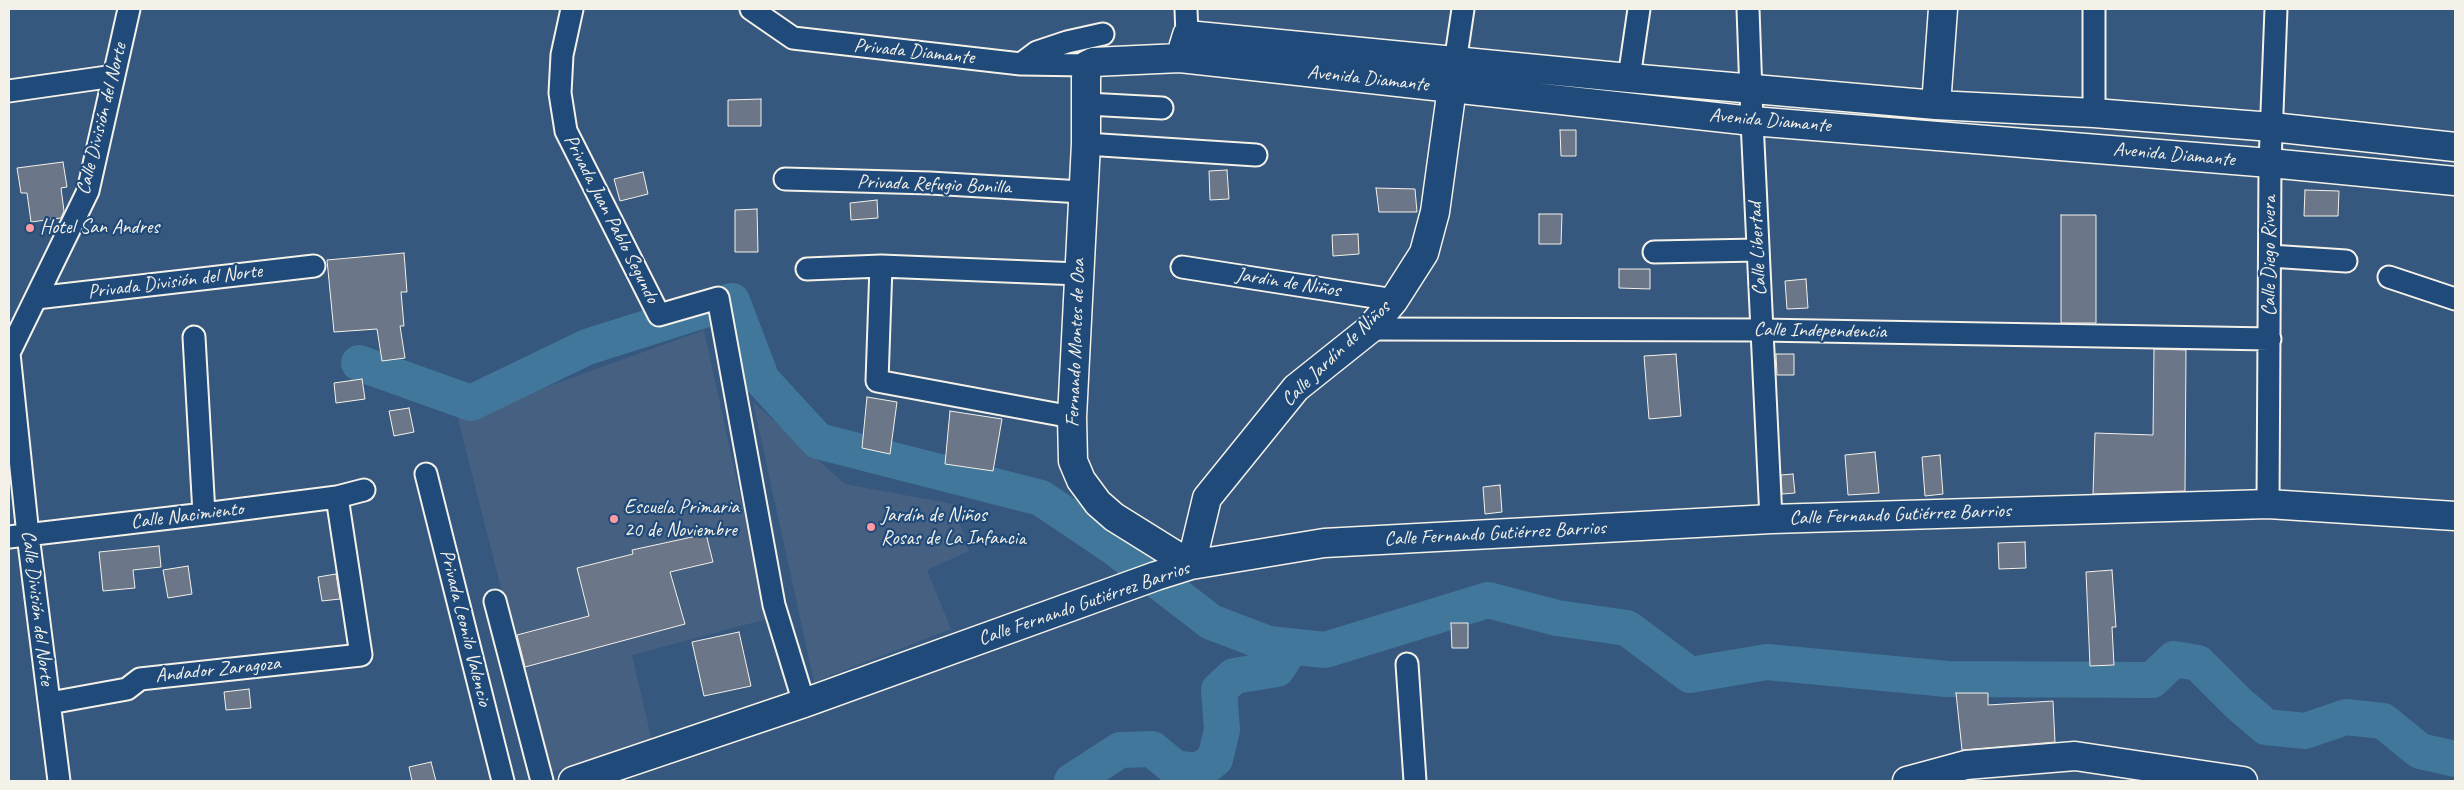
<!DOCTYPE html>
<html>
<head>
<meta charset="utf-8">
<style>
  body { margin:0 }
  #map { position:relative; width:2464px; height:790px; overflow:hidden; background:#36577e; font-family:Caveat,sans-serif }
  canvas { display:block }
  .frame { position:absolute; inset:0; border:10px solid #f4f1e8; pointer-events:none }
</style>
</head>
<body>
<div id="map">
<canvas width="2464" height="790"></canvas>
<div class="frame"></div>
</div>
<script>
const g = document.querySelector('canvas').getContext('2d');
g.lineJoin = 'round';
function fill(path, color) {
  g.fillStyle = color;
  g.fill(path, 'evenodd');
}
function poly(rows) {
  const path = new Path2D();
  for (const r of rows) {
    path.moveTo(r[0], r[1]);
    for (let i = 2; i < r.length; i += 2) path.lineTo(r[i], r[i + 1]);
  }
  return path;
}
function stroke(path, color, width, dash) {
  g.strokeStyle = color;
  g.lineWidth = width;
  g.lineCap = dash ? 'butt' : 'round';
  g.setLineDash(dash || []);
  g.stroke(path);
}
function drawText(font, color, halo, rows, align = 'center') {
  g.font = font + ' Caveat,sans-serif';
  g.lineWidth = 4.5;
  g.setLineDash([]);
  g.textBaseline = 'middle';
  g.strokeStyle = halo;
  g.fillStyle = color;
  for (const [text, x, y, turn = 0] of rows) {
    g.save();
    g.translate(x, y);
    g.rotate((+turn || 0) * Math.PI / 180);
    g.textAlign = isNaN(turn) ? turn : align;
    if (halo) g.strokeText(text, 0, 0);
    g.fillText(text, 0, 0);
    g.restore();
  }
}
fill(poly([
  [704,330,767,619,632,655,652,741,548,773,458,419],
  [753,402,845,484,953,504,969,551,927,570,951,629,814,682]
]), '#466081');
stroke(poly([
  [359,363,471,403,587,347,732,301,762,380,818,441,1041,498,1115,548,1211,622,1269,644,1325,650,1488,600,1557,618,1627,628,1690,675,1767,662,1947,679,2152,680,2174,659,2198,663,2238,703,2266,727,2305,731,2346,717,2383,721,2420,751,2455,759],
  [1072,781,1120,750,1152,749,1175,768,1199,771,1215,759,1222,730,1219,690,1234,676,1277,669,1291,647]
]), '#40779b', 36);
const building = poly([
  [761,99,761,126,728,126,728,100,761,99],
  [1560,130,1576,130,1576,156,1561,156,1560,130],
  [63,162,67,187,61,188,64,211,61,218,31,222,27,193,21,193,17,168,63,162],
  [1227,170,1229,199,1210,200,1209,171,1227,170],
  [643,172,648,194,620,201,614,179,643,172],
  [1376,188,1415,189,1417,212,1379,212,1376,188],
  [2305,190,2339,191,2338,216,2304,216,2305,190],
  [877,200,878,218,851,220,850,203,877,200],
  [757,209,758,252,735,252,735,210,757,209],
  [1539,214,1562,214,1561,244,1539,244,1539,214],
  [2061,215,2096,215,2096,323,2061,323,2061,215],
  [1358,234,1359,254,1333,256,1332,235,1358,234],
  [404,253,407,292,401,292,404,326,400,326,405,358,382,361,377,329,334,332,327,260,404,253],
  [1619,269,1650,269,1650,289,1619,288,1619,269],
  [1806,279,1808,308,1787,309,1785,281,1806,279],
  [2154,349,2186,350,2185,491,2093,494,2095,433,2153,435,2154,349],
  [1676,354,1681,416,1649,419,1644,356,1676,354],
  [1776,354,1794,354,1794,375,1777,375,1776,354],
  [362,379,365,399,336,403,334,383,362,379],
  [867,397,897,402,890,454,862,448,867,397],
  [409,408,414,432,394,436,389,411,409,408],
  [950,411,1002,419,993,471,945,464,950,411],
  [1875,452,1879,493,1848,495,1845,455,1875,452],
  [1940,455,1943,494,1925,496,1922,457,1940,455],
  [1793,474,1795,493,1782,494,1781,475,1793,474],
  [1500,485,1502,512,1485,514,1483,487,1500,485],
  [706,534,713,562,670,572,685,624,525,667,517,635,589,616,577,568,633,554,632,550,706,534],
  [2025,542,2026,568,1999,569,1998,543,2025,542],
  [159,546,161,567,133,570,135,588,103,591,99,552,159,546],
  [188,566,192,594,168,598,163,570,188,566],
  [2112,570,2116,627,2112,627,2114,665,2090,666,2086,572,2112,570],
  [336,574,340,599,322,601,318,577,336,574],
  [1451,623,1468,623,1468,648,1452,648,1451,623],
  [739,632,751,686,704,696,692,642,739,632],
  [249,689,251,708,226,710,224,692,249,689],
  [1956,693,1988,693,1988,705,2053,701,2055,742,1962,750,1956,693],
  [431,762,436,781,412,781,409,767,431,762]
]);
fill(building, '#6b7689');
stroke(building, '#f4f1e8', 1);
const minor = poly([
  [572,9,562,55,560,93,566,131,659,315,718,298,774,605,804,703],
  [751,9,793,38,1021,64,1087,65],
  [1186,9,1187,35],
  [1748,9,1752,121,1771,519],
  [1455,63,1463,9],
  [1021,64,1037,52,1067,42,1103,34],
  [1629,78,1639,9],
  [9,91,114,76],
  [1087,104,1162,108],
  [2094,113,2094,9],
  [1086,144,1256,155],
  [785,179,930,183,1082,192],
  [1654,252,1758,250],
  [2270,256,2346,261],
  [881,266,877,381,1072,417],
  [1182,267,1394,300],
  [807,269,881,266,1079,274],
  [2389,277,2455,299],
  [36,298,314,266],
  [1370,329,1761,330,2270,339],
  [194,337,204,514],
  [426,474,503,781],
  [2268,504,2270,163,2276,9],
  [9,537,204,514,337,497,364,490],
  [495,601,542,781],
  [1407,664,1415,781],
  [50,703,127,689,140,679,361,655,337,497],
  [59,781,28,535,9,353,88,191,129,9]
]);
const tertiary = poly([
  [1907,781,1966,765,2075,756,2243,781]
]);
const secondary = poly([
  [1180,58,1187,35,1629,78,1936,105,2094,113,2272,127,2455,147],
  [1455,63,1452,88,1435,212,1424,253,1394,300,1370,329,1296,388,1207,498,1191,565,1114,517,1098,503,1081,480,1073,461,1072,417,1086,144,1086,79,1087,65,1093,62,1180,58,1452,88,1752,121,2270,163,2455,181],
  [1936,105,1943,9],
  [573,781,804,703,1156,576,1191,565,1324,543,1771,519,2268,504,2455,516]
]);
stroke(minor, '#f4f1e8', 25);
stroke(tertiary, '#f4f1e8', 31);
stroke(secondary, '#f4f1e8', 31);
stroke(minor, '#1f4a7a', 21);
stroke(tertiary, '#1f4a7a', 28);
stroke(secondary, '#1f4a7a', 28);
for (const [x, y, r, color] of [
  [30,228,5,"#ff9aa2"],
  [614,519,5,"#ff9aa2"],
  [871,527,5,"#ff9aa2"]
]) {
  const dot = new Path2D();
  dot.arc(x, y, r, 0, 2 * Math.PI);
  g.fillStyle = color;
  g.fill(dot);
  stroke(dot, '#1f4a7a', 2);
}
drawText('20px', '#f4f1e8', '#1f4a7a', [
  ["Privada Diamante",914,52,6],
  ["Avenida Diamante",1368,79,6],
  ["Calle División del Norte",102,119,-76],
  ["Avenida Diamante",1770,121,5],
  ["Avenida Diamante",2174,155,5],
  ["Privada Refugio Bonilla",934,185,2],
  ["Privada Juan Pablo Segundo",611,219,63],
  ["Calle Libertad",1758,249,-93],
  ["Calle Diego Rivera",2270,256,-90],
  ["Privada División del Norte",175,282,-7],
  ["Jardin de Niños",1288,283,9],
  ["Calle Independencia",1820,331,1],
  ["Fernando Montes de Oca",1076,343,-88],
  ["Calle Jardín de Niños",1336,354,-44],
  ["Calle Fernando Gutiérrez Barrios",1900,515,-2],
  ["Calle Nacimiento",187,516,-7],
  ["Calle Fernando Gutiérrez Barrios",1495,534,-3],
  ["Calle Fernando Gutiérrez Barrios",1084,604,-19],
  ["Calle División del Norte",37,608,83],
  ["Privada Leonilo Valencio",465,628,76],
  ["Andador Zaragoza",218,670,-6]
]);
drawText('20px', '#f4f1e8', '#1f4a7a', [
  ["Hotel San Andres",40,228],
  ["Escuela Primaria",624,508],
  ["20 de Noviembre",624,531],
  ["Jardín de Niños",881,516],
  ["Rosas de La Infancia",881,539]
], 'left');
</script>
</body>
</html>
